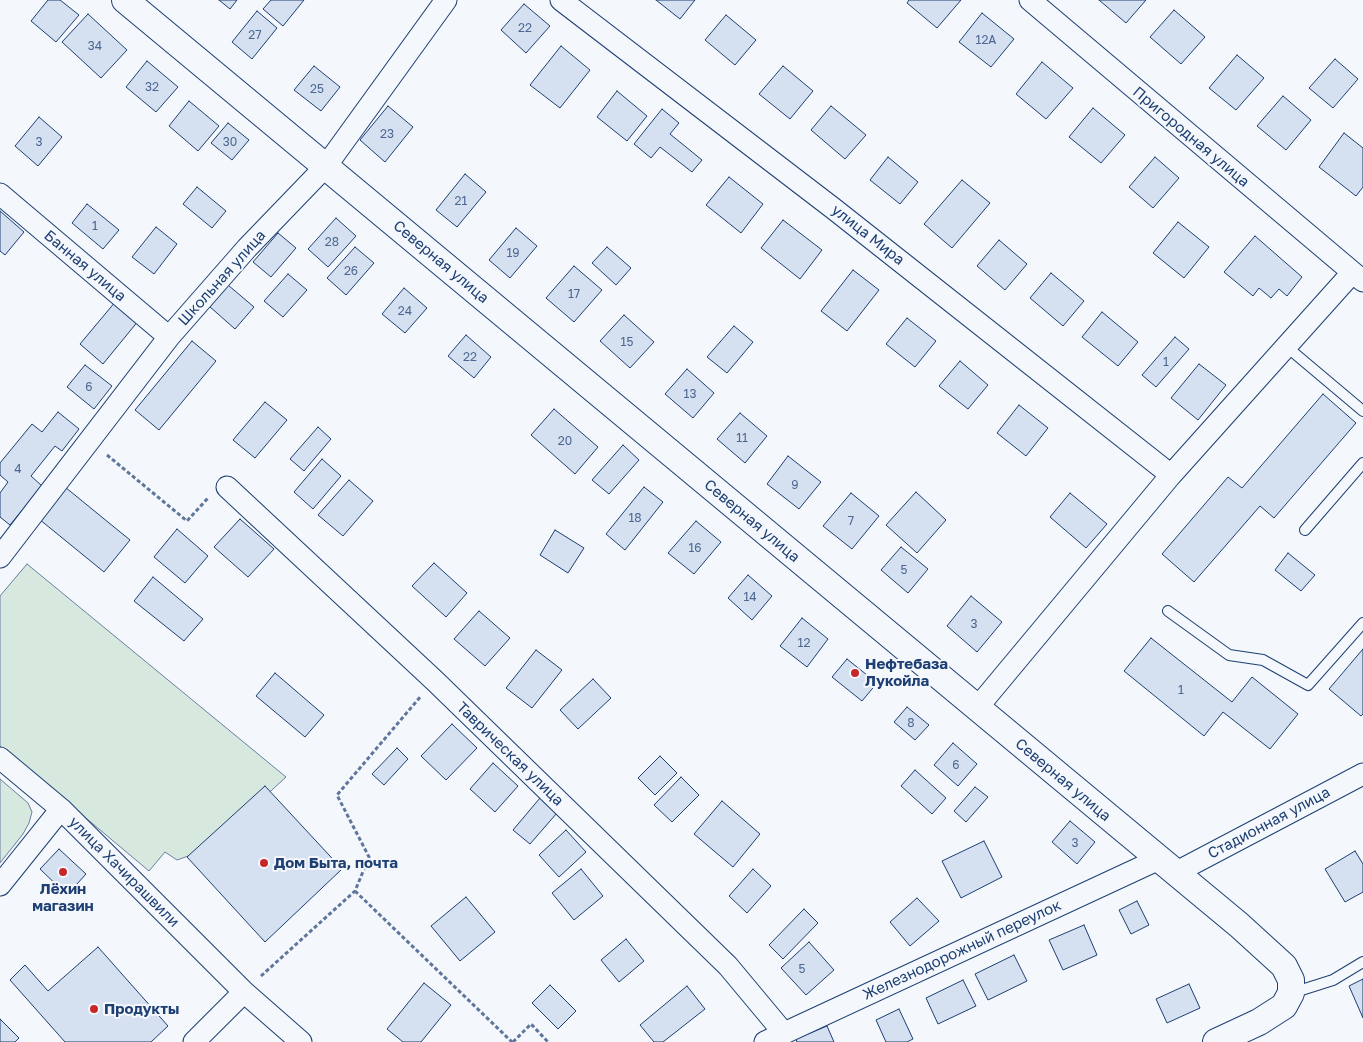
<!DOCTYPE html>
<html>
<head>
<meta charset="utf-8">
<style>
  body { margin:0 }
  canvas { display:block; background:#f4f7fb }
</style>
</head>
<body>
<canvas width="1363" height="1042"></canvas>
<script>
const g = document.querySelector('canvas').getContext('2d');
g.lineJoin = 'round';
function fill(path, color) {
  g.fillStyle = color;
  g.fill(path, 'evenodd');
}
function poly(rows) {
  const path = new Path2D();
  for (const r of rows) {
    path.moveTo(r[0], r[1]);
    for (let i = 2; i < r.length; i += 2) path.lineTo(r[i], r[i + 1]);
  }
  return path;
}
function stroke(path, color, width, dash) {
  g.strokeStyle = color;
  g.lineWidth = width;
  g.lineCap = dash ? 'butt' : 'round';
  g.setLineDash(dash || []);
  g.stroke(path);
}
function drawText(font, color, halo, rows, align = 'center') {
  g.font = font + ' "Golos Text",sans-serif';
  g.lineWidth = 4;
  g.setLineDash([]);
  g.textBaseline = 'middle';
  g.strokeStyle = halo;
  g.fillStyle = color;
  for (const [text, x, y, turn = 0] of rows) {
    g.save();
    g.translate(x, y);
    g.rotate((+turn || 0) * Math.PI / 180);
    g.textAlign = isNaN(turn) ? turn : align;
    if (halo) g.strokeText(text, 0, 0);
    g.fillText(text, 0, 0);
    g.restore();
  }
}
const green = poly([
  [27,564,286,777,208,849,177,860,165,852,149,871,0,746,0,596,27,564],
  [0,779,28,803,32,812,29,823,23,834,0,863,0,779]
]);
fill(green, '#d7e8df');
stroke(green, '#687fa3', 1);
const building = poly([
  [48,0,60,0,79,15,56,42,31,21,48,0],
  [219,0,237,0,230,9,219,0],
  [271,0,304,0,283,26,263,9,271,0],
  [656,0,695,0,680,19,656,0],
  [909,0,961,0,937,28,907,3,909,0],
  [1099,0,1146,0,1126,23,1099,0],
  [524,4,550,26,526,53,501,30,524,4],
  [1174,10,1205,37,1181,64,1150,37,1174,10],
  [257,11,277,28,252,59,232,42,257,11],
  [982,13,1014,39,991,67,959,42,982,13],
  [88,14,127,50,101,78,62,42,88,14],
  [726,15,756,40,735,65,705,40,726,15],
  [561,46,590,70,560,108,530,85,561,46],
  [1237,55,1264,78,1236,110,1209,88,1237,55],
  [1335,59,1358,79,1333,108,1309,88,1335,59],
  [147,61,178,87,156,112,126,87,147,61],
  [1042,62,1073,88,1046,119,1016,94,1042,62],
  [314,66,340,87,321,111,294,90,314,66],
  [783,66,813,91,790,119,759,94,783,66],
  [617,91,647,116,627,141,597,117,617,91],
  [1283,96,1311,120,1286,150,1257,126,1283,96],
  [189,101,219,126,198,151,169,126,189,101],
  [388,106,413,127,385,162,360,140,388,106],
  [831,106,866,135,845,159,811,130,831,106],
  [1093,108,1125,135,1101,163,1069,137,1093,108],
  [662,109,679,123,670,134,702,160,692,172,660,147,651,158,634,144,662,109],
  [39,117,62,137,38,166,15,146,39,117],
  [228,123,249,140,232,160,211,143,228,123],
  [1344,133,1363,148,1363,187,1356,196,1319,167,1344,133],
  [888,157,918,182,900,204,870,180,888,157],
  [1155,157,1179,178,1153,208,1129,187,1155,157],
  [465,174,486,192,457,227,436,210,465,174],
  [729,177,763,204,741,233,706,205,729,177],
  [962,180,990,203,952,248,924,224,962,180],
  [197,187,226,211,212,228,183,204,197,187],
  [87,204,119,230,103,249,72,223,87,204],
  [0,211,24,232,5,255,0,251,0,211],
  [336,218,356,236,328,267,308,249,336,218],
  [783,220,822,250,800,279,761,248,783,220],
  [1178,222,1209,247,1184,278,1153,253,1178,222],
  [156,227,177,244,154,274,132,257,156,227],
  [516,228,537,246,510,278,489,260,516,228],
  [278,233,296,248,271,277,253,262,278,233],
  [1255,236,1302,277,1287,296,1279,289,1271,298,1259,288,1253,296,1224,272,1255,236],
  [999,240,1027,264,1005,290,977,266,999,240],
  [355,247,374,263,346,295,327,278,355,247],
  [607,247,631,268,616,285,592,263,607,247],
  [574,266,602,290,574,322,546,298,574,266],
  [853,270,879,290,847,331,821,311,853,270],
  [1051,273,1084,301,1063,326,1030,298,1051,273],
  [288,274,307,290,283,317,264,301,288,274],
  [228,285,254,307,235,329,209,306,228,285],
  [404,288,427,308,405,333,382,314,404,288],
  [116,301,139,320,103,364,80,344,116,301],
  [1102,312,1138,342,1118,366,1082,337,1102,312],
  [624,315,654,342,630,368,600,341,624,315],
  [907,318,936,341,915,367,886,344,907,318],
  [734,326,753,342,727,373,707,357,734,326],
  [466,335,491,357,474,378,448,356,466,335],
  [1175,337,1189,349,1156,387,1142,375,1175,337],
  [192,341,216,361,159,430,135,410,192,341],
  [960,361,988,385,968,409,939,386,960,361],
  [1199,364,1226,385,1198,420,1171,398,1199,364],
  [85,365,112,386,94,409,67,387,85,365],
  [687,369,714,393,693,418,665,394,687,369],
  [1323,394,1356,423,1274,518,1260,506,1194,582,1162,554,1228,477,1242,488,1323,394],
  [265,402,287,420,255,458,233,440,265,402],
  [1019,405,1048,428,1026,456,997,433,1019,405],
  [554,409,598,447,575,474,531,435,554,409],
  [58,412,79,429,62,451,55,446,31,476,42,486,10,525,0,517,0,493,8,482,0,475,0,463,32,424,42,432,58,412],
  [740,413,767,436,745,463,717,439,740,413],
  [318,427,331,439,304,471,290,459,318,427],
  [623,445,639,460,609,494,592,480,623,445],
  [788,456,821,482,799,509,767,484,788,456],
  [322,459,341,476,313,509,294,492,322,459],
  [349,480,373,501,343,536,318,515,349,480],
  [65,487,130,540,104,572,39,519,65,487],
  [644,487,663,502,625,550,606,534,644,487],
  [916,492,946,520,917,553,886,525,916,492],
  [851,493,879,516,852,549,823,526,851,493],
  [1070,493,1107,524,1086,548,1050,517,1070,493],
  [240,519,274,549,248,577,214,547,240,519],
  [696,521,721,542,694,574,668,553,696,521],
  [177,529,208,556,185,583,154,557,177,529],
  [555,530,584,548,568,573,540,555,555,530],
  [901,547,928,569,908,593,881,570,901,547],
  [1288,553,1315,575,1301,591,1275,570,1288,553],
  [434,563,467,593,446,617,412,586,434,563],
  [748,575,772,596,752,620,728,598,748,575],
  [153,577,203,619,184,641,134,601,153,577],
  [971,596,1002,622,977,652,947,626,971,596],
  [479,611,510,638,485,666,454,639,479,611],
  [802,618,828,639,807,667,780,646,802,618],
  [1151,638,1232,702,1252,677,1298,714,1270,749,1223,712,1204,736,1124,671,1151,638],
  [1363,649,1363,714,1361,716,1329,689,1363,649],
  [536,650,562,670,532,708,506,688,536,650],
  [847,659,877,683,862,701,832,677,847,659],
  [275,673,324,715,305,737,256,696,275,673],
  [593,679,611,698,578,729,560,710,593,679],
  [907,707,929,725,915,740,894,722,907,707],
  [452,724,477,748,446,780,421,756,452,724],
  [953,743,977,764,958,786,934,765,953,743],
  [397,748,408,759,384,785,372,774,397,748],
  [660,756,677,773,655,795,638,778,660,756],
  [493,763,518,786,495,812,470,789,493,763],
  [915,770,946,798,932,814,901,786,915,770],
  [681,777,699,795,672,822,654,805,681,777],
  [265,786,342,869,265,942,187,857,265,786],
  [975,787,988,797,966,822,954,811,975,787],
  [540,798,557,813,530,844,513,830,540,798],
  [722,801,760,834,733,867,694,834,722,801],
  [1070,821,1095,842,1077,864,1052,842,1070,821],
  [566,830,586,852,559,877,539,855,566,830],
  [984,841,1002,877,961,898,942,861,984,841],
  [59,849,86,874,67,895,40,869,59,849],
  [1355,851,1363,864,1363,892,1345,902,1325,869,1355,851],
  [581,869,603,896,574,920,552,893,581,869],
  [753,869,771,886,747,913,729,896,753,869],
  [466,897,495,932,460,961,431,926,466,897],
  [917,898,939,921,910,946,890,922,917,898],
  [1137,901,1149,925,1131,934,1119,910,1137,901],
  [804,909,818,923,783,959,769,945,804,909],
  [1084,925,1097,955,1063,970,1049,940,1084,925],
  [626,939,644,961,619,982,601,960,626,939],
  [809,942,834,970,806,995,781,968,809,942],
  [98,947,168,1026,151,1042,65,1042,10,980,25,965,48,991,98,947],
  [1014,955,1027,981,988,1000,975,974,1014,955],
  [1363,979,1363,1018,1349,986,1363,979],
  [963,980,976,1006,938,1024,926,998,963,980],
  [424,983,451,1005,421,1042,403,1042,387,1029,424,983],
  [1189,984,1200,1008,1167,1023,1156,999,1189,984],
  [550,985,576,1011,558,1029,532,1003,550,985],
  [687,986,705,1009,663,1042,654,1042,640,1025,687,986],
  [899,1009,913,1039,907,1042,886,1042,876,1020,899,1009],
  [0,1019,19,1038,15,1042,0,1042,0,1019],
  [827,1026,834,1042,797,1042,796,1039,827,1026]
]);
fill(building, '#d5e0f0');
stroke(building, '#1d3f73', 1);
const service = poly([
  [1287,347,1363,411],
  [1305,530,1363,463],
  [1168,611,1229,655,1263,660,1308,685,1363,623],
  [1292,993,1333,980,1363,962]
]);
const minor = poly([
  [561,0,834,209,1171,475],
  [1030,0,1363,281],
  [0,194,169,337],
  [227,487,435,681,728,966,783,1032],
  [0,557,169,337,247,248,326,166,446,0],
  [977,708,1171,475,1352,273],
  [0,758,61,809,244,992,301,1042],
  [1175,873,1363,774],
  [0,885,61,809],
  [194,1042,244,992],
  [765,1042,1159,859]
]);
const tertiary = poly([
  [125,0,1239,925,1284,966,1291,980,1291,993,1284,1006,1259,1022,1216,1042]
]);
stroke(service, '#1d3f73', 12);
stroke(minor, '#1d3f73', 23);
stroke(tertiary, '#1d3f73', 28);
stroke(poly([
  [107,455,187,521,208,498],
  [355,891,512,1042],
  [261,976,355,891,369,857,337,795,421,696],
  [513,1042,531,1024,548,1042]
]), '#5e769c', 3, [4, 2.5]);
stroke(service, '#f4f7fb', 10);
stroke(minor, '#f4f7fb', 21);
stroke(tertiary, '#f4f7fb', 26);
for (const [x, y, r, color] of [
  [855,673,5,"#c62828"],
  [264,863,5,"#c62828"],
  [63,872,5,"#c62828"],
  [94,1009,5,"#c62828"]
]) {
  const dot = new Path2D();
  dot.arc(x, y, r, 0, 2 * Math.PI);
  g.fillStyle = color;
  g.fill(dot);
  stroke(dot, '#f4f7fb', 2);
}
drawText('12px', '#4b6792', null, [
  ["22",525,28],
  ["27",255,35],
  ["12А",986,40],
  ["34",95,46],
  ["32",152,87],
  ["25",317,89],
  ["23",387,134],
  ["3",39,142],
  ["30",230,142],
  ["21",461,201],
  ["1",95,226],
  ["28",332,242],
  ["19",513,253],
  ["26",351,271],
  ["17",574,294],
  ["24",405,311],
  ["15",627,342],
  ["22",470,357],
  ["1",1166,362],
  ["6",89,387],
  ["13",690,394],
  ["11",742,438],
  ["20",565,441],
  ["4",18,469],
  ["9",795,485],
  ["18",635,518],
  ["7",851,521],
  ["16",695,548],
  ["5",904,570],
  ["14",750,597],
  ["3",974,624],
  ["12",804,643],
  ["1",1181,690],
  ["8",911,723],
  ["6",956,765],
  ["3",1075,843],
  ["5",802,969]
]);
drawText('15px', '#1d3f73', '#f4f7fb', [
  ["Пригородная улица",1191,137,40],
  ["улица Мира",868,235,38],
  ["Северная улица",441,262,40],
  ["Банная улица",85,266,40],
  ["Школьная улица",222,278,-48],
  ["Северная улица",752,521,40],
  ["Таврическая улица",510,754,44],
  ["Северная улица",1063,780,40],
  ["Стадионная улица",1269,823,-28],
  ["улица Хачирашвили",124,872,45],
  ["Железнодорожный переулок",962,950,-25]
]);
drawText('bold 15px', '#1d3f73', '#f4f7fb', [
  ["Нефтебаза",865,664],
  ["Лукойла",865,681],
  ["Дом Быта, почта",274,863],
  ["Лёхин",63,889,"center"],
  ["магазин",63,906,"center"],
  ["Продукты",104,1009]
], 'left');
</script>
</body>
</html>
